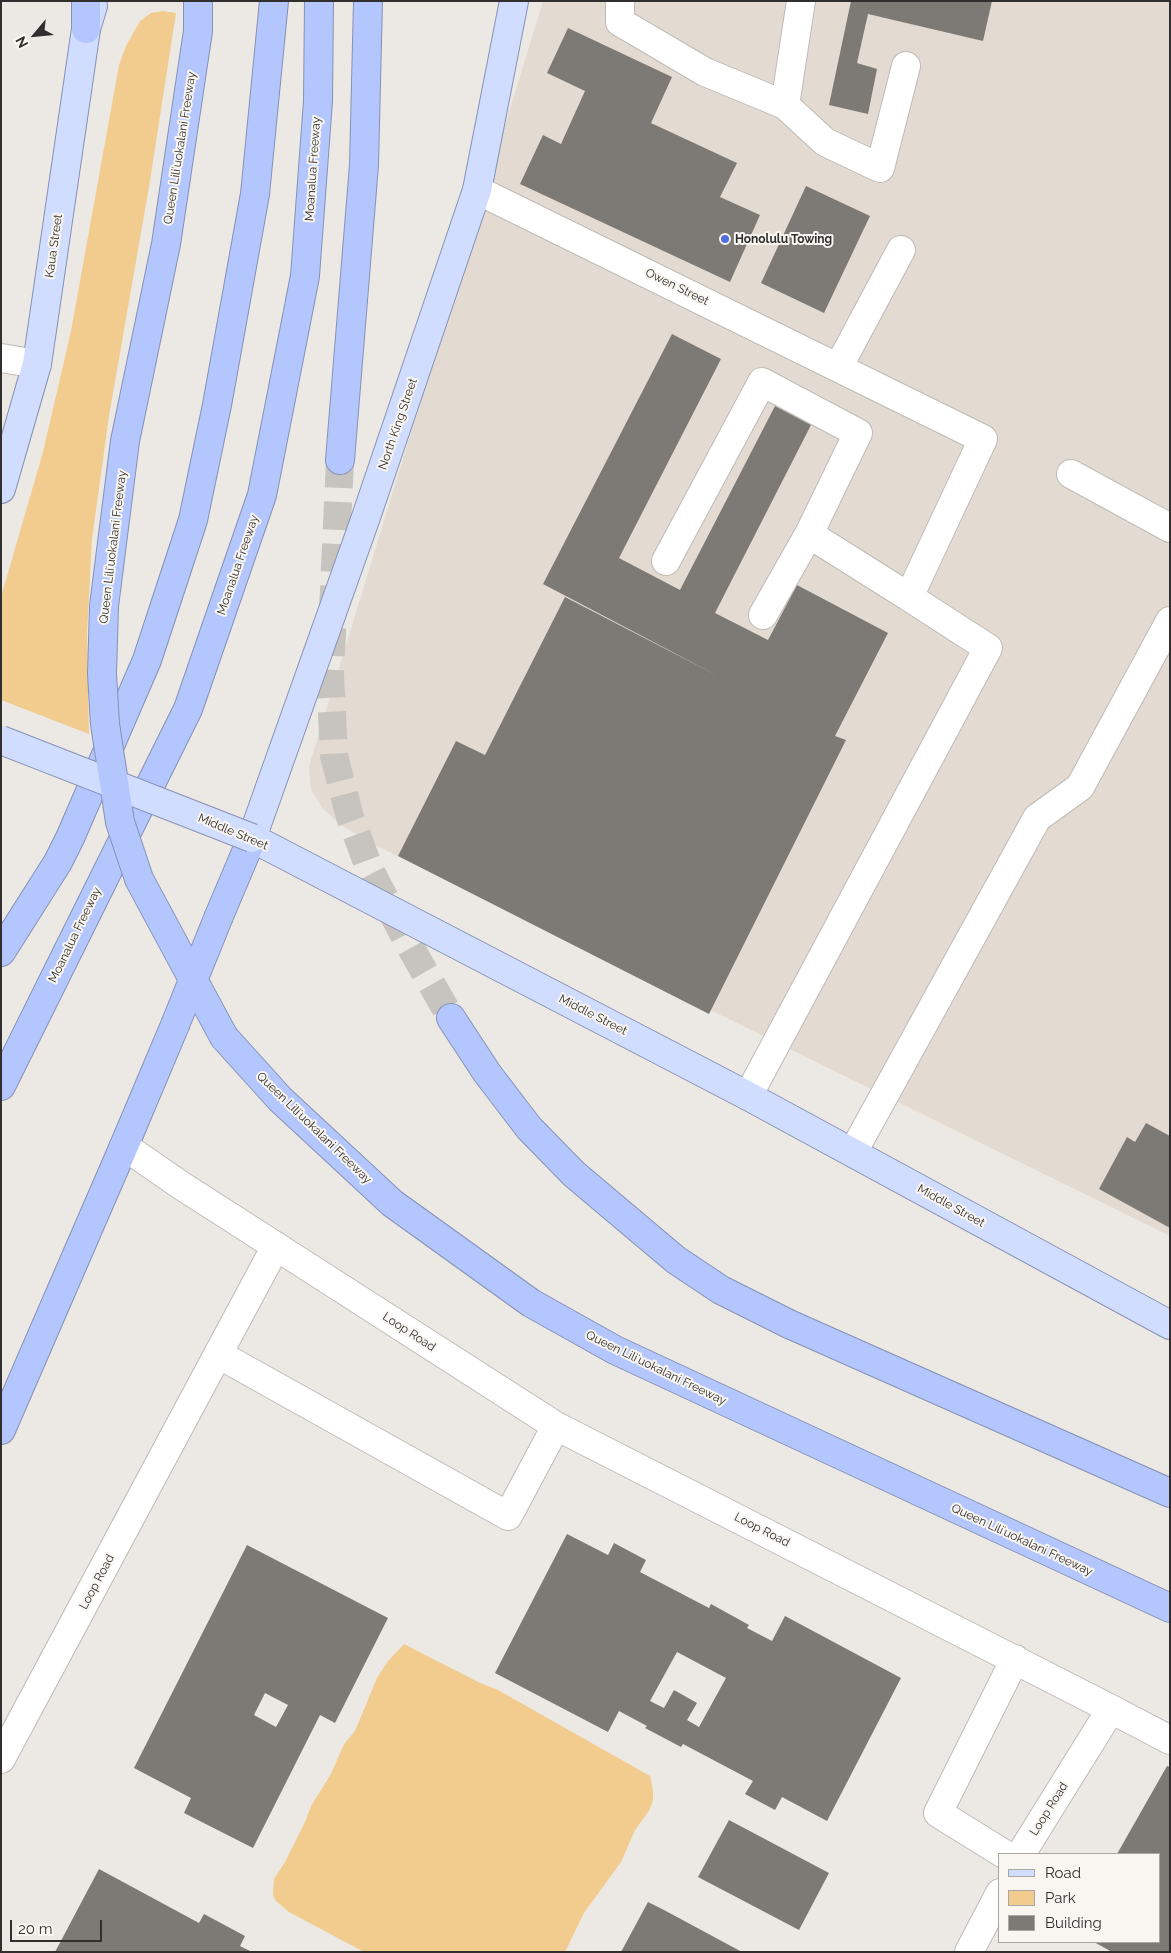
<!DOCTYPE html>
<html>
<head>
<meta charset="utf-8">
<style>
  body { margin:0 }
  #map { position:relative; width:1171px; height:1953px; overflow:hidden; background:#ece9e4; font-family:Raleway,sans-serif }
  canvas { display:block }
  .frame { position:absolute; inset:0; border:2px solid #312f2e; pointer-events:none }
  .legend { position:absolute; left:998px; top:1853px; width:162px; height:90px; box-sizing:border-box; background:#f9f6f1; border:1px solid #a9a6a3; margin:0; padding:6px 9px; list-style:none; font-size:15px; color:#312f2e }
  .legend li { display:flex; align-items:center; gap:10px; height:25px }
  .legend b { width:25px; border:1px solid #a9a6a3 }
  .north { position:absolute; left:10px; top:10px; width:50px; height:50px; -webkit-text-stroke:4px #f9f6f1; paint-order:stroke; rotate:242deg; font-size:14px; font-weight:700; line-height:20px; text-align:center; color:#312f2e }
  .north::after { content:''; display:block; margin:auto; width:18px; height:22px; background:#312f2e; clip-path:polygon(50% 0,100% 100%,50% 72%,0 100%) }
  .scale { position:absolute; left:10px; top:1920px; width:92px; height:22px; box-sizing:border-box; border:2px solid #312f2e; border-top:0; padding-left:6px; font-size:15px; line-height:18px; white-space:nowrap; color:#312f2e; -webkit-text-stroke:4px #f9f6f1; paint-order:stroke }
</style>
</head>
<body>
<div id="map">
<canvas width="1171" height="1953"></canvas>
<div class="frame"></div>
<ul class="legend">
<li><b style="height:6px;background:#d1ddfe"></b>Road</li>
<li><b style="height:14px;background:#f1cc8e"></b>Park</li>
<li><b style="height:14px;background:#7d7a75"></b>Building</li>
</ul>
<div class="north">N</div>
<div class="scale">20 m</div>
</div>
<script>
const g = document.querySelector('canvas').getContext('2d');
g.lineJoin = 'round';
function fill(path, color) {
  g.fillStyle = color;
  g.fill(path, 'evenodd');
}
function poly(rows) {
  const path = new Path2D();
  for (const r of rows) {
    path.moveTo(r[0], r[1]);
    for (let i = 2; i < r.length; i += 2) path.lineTo(r[i], r[i + 1]);
  }
  return path;
}
function stroke(path, color, width, dash) {
  g.strokeStyle = color;
  g.lineWidth = width;
  g.lineCap = dash ? 'butt' : 'round';
  g.setLineDash(dash || []);
  g.stroke(path);
}
function drawText(font, color, halo, rows, align = 'center') {
  g.font = font + ' Raleway,sans-serif';
  g.lineWidth = 4;
  g.setLineDash([]);
  g.textBaseline = 'middle';
  g.strokeStyle = halo;
  g.fillStyle = color;
  for (const [text, x, y, turn = 0] of rows) {
    g.save();
    g.translate(x, y);
    g.rotate((+turn || 0) * Math.PI / 180);
    g.textAlign = isNaN(turn) ? turn : align;
    if (halo) g.strokeText(text, 0, 0);
    g.fillText(text, 0, 0);
    g.restore();
  }
}
fill(poly([
  [543,1,1170,1,1170,1236,379,847,342,826,323,809,311,790,309,766]
]), '#e3dbd1');
fill(poly([
  [163,11,176,13,149,187,109,416,92,539,87,634,89,734,1,700,1,597,43,452,71,331,119,65,126,46,140,21,151,13],
  [404,1644,478,1682,498,1690,650,1776,653,1790,653,1800,649,1811,635,1830,621,1862,584,1913,565,1952,364,1952,289,1912,276,1901,273,1895,274,1879,285,1862,305,1822,311,1806,331,1774,344,1744,355,1731,377,1678,388,1661]
]), '#f1cc8e');
fill(poly([
  [851,1,992,1,983,41,868,14,857,63,877,69,868,114,829,105],
  [568,28,672,77,651,123,737,163,720,197,760,215,730,282,520,184,543,135,561,144,585,91,547,73],
  [806,186,870,216,824,313,761,283],
  [672,334,721,359,619,558,680,590,775,406,811,425,715,613,768,640,797,585,888,633,835,736,846,740,709,1014,398,856,456,741,485,755,565,597,720,677,543,584],
  [1146,1123,1170,1136,1170,1228,1099,1189,1127,1137,1135,1142],
  [567,1534,608,1555,614,1543,646,1560,640,1572,709,1608,711,1604,749,1625,747,1628,772,1641,785,1616,901,1678,827,1821,782,1797,775,1810,745,1794,753,1781,683,1744,681,1747,645,1728,647,1726,619,1711,608,1732,495,1673],
  [677,1652,726,1678,699,1727,687,1720,697,1703,674,1690,664,1708,650,1701],
  [247,1545,388,1618,335,1723,320,1715,253,1848,184,1813,191,1798,134,1768],
  [265,1693,288,1705,276,1727,254,1715],
  [1167,1766,1170,1767,1170,1952,1112,1952,1094,1942,1160,1942,1160,1854,1117,1854],
  [729,1820,829,1873,799,1930,698,1877],
  [99,1869,199,1923,204,1914,245,1936,240,1946,252,1952,55,1952],
  [648,1902,664,1910,742,1952,621,1952]
]), '#7d7a75');
stroke(poly([
  [340,460,330,674,334,756,350,817,370,870,408,943,451,1018]
]), '#c7c4c0', 28, [28, 14]);
const minor = poly([
  [620,1,620,22,705,72,785,105,825,142,880,168,906,66],
  [785,105,801,1],
  [477,190,983,439,909,597,809,534,858,433,762,382,666,561],
  [1,358,37,364],
  [839,366,901,250],
  [1071,474,1170,528],
  [763,615,809,534],
  [748,1096,988,648,909,597],
  [124,1146,182,1186,556,1426,1111,1709,1021,1854],
  [853,1152,1037,818,1080,787,1170,621],
  [218,1354,508,1516,556,1426],
  [1111,1709,1170,1740],
  [1,1759,276,1246],
  [1004,1854,938,1813,1015,1659],
  [969,1952,1000,1893]
]);
const major = poly([
  [514,1,477,190,366,517,252,838,748,1096,1170,1325],
  [1,489,37,364,86,29,93,6]
]);
const highway = poly([
  [86,29,86,1],
  [340,460,364,165,368,1],
  [104,606,125,441,166,244,198,31,198,1],
  [219,916,252,838],
  [1,952,58,862,70,838,147,660,193,520,217,405,255,194,274,1],
  [451,1018,487,1073,529,1128,574,1174,676,1260,721,1290,789,1324,1170,1493],
  [224,1037,280,1099,392,1203,531,1303,615,1350,1170,1608],
  [1,1086,188,709,262,495,305,276,318,101,319,1],
  [1,1430,124,1146,175,1025]
]);
stroke(minor, '#bebbb6', 30);
stroke(major, '#8691b5', 30);
stroke(highway, '#8691b5', 30);
stroke(minor, '#fff', 28);
stroke(major, '#d1ddfe', 28);
stroke(highway, '#b3c6fe', 28);
const majorBridge = poly([
  [1,740,252,838]
]);
const highwayBridge = poly([
  [104,606,102,674,105,724,120,822,139,879,224,1037],
  [175,1025,219,916]
]);
stroke(majorBridge, '#8691b5', 30, []);
stroke(highwayBridge, '#8691b5', 30, []);
stroke(majorBridge, '#d1ddfe', 28);
stroke(highwayBridge, '#b3c6fe', 28);
for (const [x, y, r, color] of [
  [725,239,5,"#526ce1"]
]) {
  const dot = new Path2D();
  dot.arc(x, y, r, 0, 2 * Math.PI);
  g.fillStyle = color;
  g.fill(dot);
  stroke(dot, '#f9f6f1', 2);
}
drawText('12px', '#312f2e', '#f9f6f1', [
  ["Queen Liliʻuokalani Freeway",180,148,-81],
  ["Moanalua Freeway",313,169,-86],
  ["Kaua Street",54,246,-82],
  ["Owen Street",677,287,26],
  ["North King Street",398,424,-71],
  ["Queen Liliʻuokalani Freeway",113,547,-83],
  ["Moanalua Freeway",238,565,-71],
  ["Middle Street",233,832,23],
  ["Moanalua Freeway",75,935,-64],
  ["Middle Street",593,1015,27],
  ["Queen Liliʻuokalani Freeway",314,1128,44],
  ["Middle Street",951,1206,29],
  ["Loop Road",409,1332,33],
  ["Queen Liliʻuokalani Freeway",656,1368,26],
  ["Loop Road",762,1530,27],
  ["Queen Liliʻuokalani Freeway",1022,1540,25],
  ["Loop Road",97,1582,-62],
  ["Loop Road",1049,1809,-58]
]);
drawText('bold 12px', '#312f2e', '#f9f6f1', [
  ["Honolulu Towing",735,239]
], 'left');
</script>
</body>
</html>
